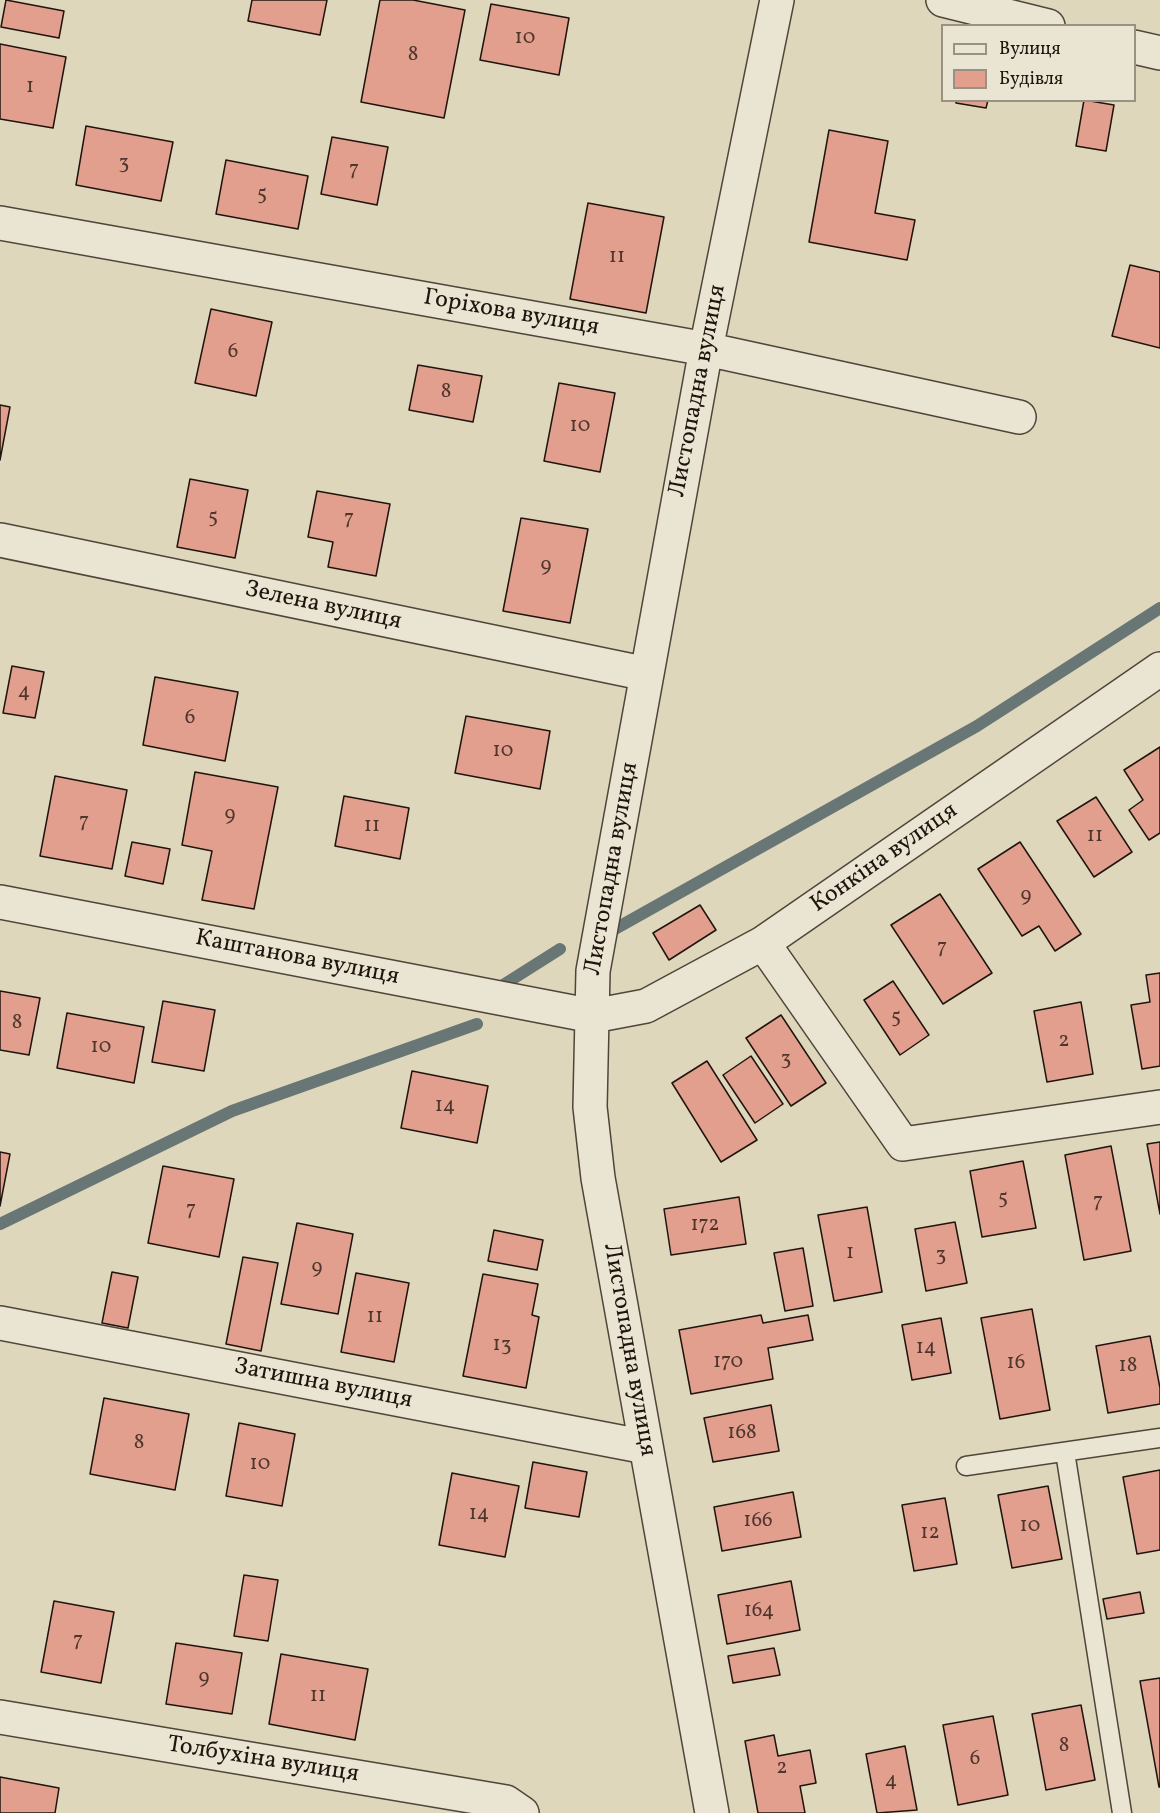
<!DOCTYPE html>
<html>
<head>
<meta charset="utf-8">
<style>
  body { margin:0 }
  #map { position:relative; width:1160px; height:1813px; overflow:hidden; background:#dfd7bb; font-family:Vollkorn,serif }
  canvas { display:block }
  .legend { position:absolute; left:941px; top:24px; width:195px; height:78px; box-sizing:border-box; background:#eae5d3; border:2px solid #999184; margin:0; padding:8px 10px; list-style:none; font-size:18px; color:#1f140e }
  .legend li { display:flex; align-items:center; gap:12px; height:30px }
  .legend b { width:30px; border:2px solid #999184 }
</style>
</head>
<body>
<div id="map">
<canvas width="1160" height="1813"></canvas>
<ul class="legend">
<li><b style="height:8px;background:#eae5d3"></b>Вулиця</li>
<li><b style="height:16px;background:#e39f8e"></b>Будівля</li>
</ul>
</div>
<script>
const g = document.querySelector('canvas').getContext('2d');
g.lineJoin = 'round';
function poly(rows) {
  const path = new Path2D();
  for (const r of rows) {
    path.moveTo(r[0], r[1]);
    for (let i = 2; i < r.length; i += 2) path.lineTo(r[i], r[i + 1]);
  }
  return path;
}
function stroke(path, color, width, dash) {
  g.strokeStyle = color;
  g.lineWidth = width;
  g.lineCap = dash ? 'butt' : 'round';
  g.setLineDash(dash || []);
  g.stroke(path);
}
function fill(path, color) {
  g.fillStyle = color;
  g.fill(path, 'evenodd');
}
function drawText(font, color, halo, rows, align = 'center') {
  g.font = font + ' Vollkorn,serif';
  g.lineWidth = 5;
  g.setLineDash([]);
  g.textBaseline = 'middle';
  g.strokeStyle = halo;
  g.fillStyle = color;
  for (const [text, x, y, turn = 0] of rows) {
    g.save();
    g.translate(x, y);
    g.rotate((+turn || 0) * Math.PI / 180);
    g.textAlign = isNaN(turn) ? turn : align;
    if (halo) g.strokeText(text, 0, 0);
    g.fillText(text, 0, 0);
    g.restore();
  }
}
stroke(poly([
  [606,934,977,726,1160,608],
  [500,987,560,949],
  [0,1224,232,1111,477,1024]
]), '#687675', 12);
const building = poly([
  [6,0,64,11,59,38,1,27,6,0],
  [252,0,327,0,320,35,248,21,252,0],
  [380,0,413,0,465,10,444,118,361,102,380,0],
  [491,4,569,18,559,75,480,60,491,4],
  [0,44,66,57,53,128,0,119,0,44],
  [956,100,988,100,986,108,956,103,956,100],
  [1084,100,1114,105,1106,151,1076,146,1084,100],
  [86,126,173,142,161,201,76,185,86,126],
  [829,130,888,141,875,213,915,220,907,260,809,242,829,130],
  [332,137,388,147,377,205,321,194,332,137],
  [226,160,308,176,298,229,216,214,226,160],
  [588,203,664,217,646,313,570,299,588,203],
  [1130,265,1160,272,1160,348,1112,336,1130,265],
  [211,309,272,322,256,396,195,383,211,309],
  [418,365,482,376,473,422,409,410,418,365],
  [559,383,615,393,600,472,544,461,559,383],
  [0,405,10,407,0,460,0,405],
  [190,479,248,490,235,558,177,547,190,479],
  [317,491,390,504,376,576,328,567,333,542,308,537,317,491],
  [521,518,588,529,570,623,503,611,521,518],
  [12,666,44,672,35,718,3,713,12,666],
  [155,677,238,692,225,761,143,745,155,677],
  [466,716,550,731,540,789,455,773,466,716],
  [1160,747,1160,833,1149,840,1129,810,1143,800,1124,770,1160,747],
  [195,772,278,787,254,909,202,900,212,851,182,845,195,772],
  [55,776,127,790,112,869,40,856,55,776],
  [344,796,409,808,400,859,335,846,344,796],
  [1096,797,1132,852,1094,877,1057,821,1096,797],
  [132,842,170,849,163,884,125,876,132,842],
  [1020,842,1081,934,1055,951,1039,926,1022,936,978,869,1020,842],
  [940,894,992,973,943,1004,891,925,940,894],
  [700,905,716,930,669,960,653,933,700,905],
  [1160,973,1160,1066,1142,1069,1131,1005,1150,1002,1146,975,1160,973],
  [893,981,929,1035,900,1055,864,1000,893,981],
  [0,991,40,998,29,1055,0,1050,0,991],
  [163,1001,215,1010,204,1071,152,1062,163,1001],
  [1081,1002,1093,1074,1047,1082,1034,1011,1081,1002],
  [67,1013,144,1027,134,1083,57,1068,67,1013],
  [781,1015,826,1083,791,1106,746,1038,781,1015],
  [751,1056,783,1104,755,1123,723,1075,751,1056],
  [707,1061,757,1140,721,1162,672,1083,707,1061],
  [412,1071,488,1086,477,1143,401,1128,412,1071],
  [1160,1142,1160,1214,1147,1144,1160,1142],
  [1111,1146,1131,1251,1084,1260,1065,1155,1111,1146],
  [0,1152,10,1154,0,1206,0,1152],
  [1023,1161,1036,1228,982,1237,970,1171,1023,1161],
  [163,1166,234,1179,219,1257,148,1243,163,1166],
  [739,1197,746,1244,671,1255,664,1209,739,1197],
  [867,1207,882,1292,834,1301,818,1215,867,1207],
  [955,1222,967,1283,926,1291,915,1229,955,1222],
  [297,1223,353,1234,338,1314,281,1304,297,1223],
  [494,1230,543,1240,537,1270,488,1261,494,1230],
  [803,1248,813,1306,785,1311,774,1253,803,1248],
  [243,1257,278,1263,261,1351,226,1344,243,1257],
  [112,1272,138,1277,128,1328,102,1323,112,1272],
  [356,1273,409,1283,394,1362,341,1352,356,1273],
  [483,1274,538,1284,532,1315,539,1317,526,1388,463,1376,483,1274],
  [1032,1309,1050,1410,1000,1419,981,1318,1032,1309],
  [761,1315,763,1323,808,1315,813,1340,768,1348,773,1379,691,1394,679,1330,761,1315],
  [941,1318,951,1373,912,1380,902,1325,941,1318],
  [1150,1336,1160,1388,1160,1404,1108,1413,1096,1346,1150,1336],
  [104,1398,189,1414,175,1490,90,1474,104,1398],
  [771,1405,779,1451,713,1462,704,1418,771,1405],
  [239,1423,295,1434,282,1506,226,1496,239,1423],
  [533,1462,587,1472,579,1517,525,1508,533,1462],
  [1160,1470,1160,1550,1137,1554,1123,1477,1160,1470],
  [452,1473,519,1486,505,1557,439,1545,452,1473],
  [1048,1486,1062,1559,1012,1568,998,1495,1048,1486],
  [793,1492,801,1537,722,1551,714,1507,793,1492],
  [945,1498,957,1564,914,1571,902,1505,945,1498],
  [244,1575,278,1580,268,1641,234,1636,244,1575],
  [791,1581,800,1630,727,1644,718,1595,791,1581],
  [1140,1592,1144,1613,1107,1619,1103,1599,1140,1592],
  [54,1601,114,1612,101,1683,41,1672,54,1601],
  [176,1643,242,1653,232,1714,166,1704,176,1643],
  [774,1648,780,1675,733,1683,728,1656,774,1648],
  [281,1654,368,1669,355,1740,269,1724,281,1654],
  [1160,1678,1160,1787,1159,1787,1140,1681,1160,1678],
  [1081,1705,1095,1780,1046,1790,1032,1714,1081,1705],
  [993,1716,1008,1795,958,1805,943,1725,993,1716],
  [774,1735,778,1756,810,1750,816,1783,800,1786,805,1813,758,1813,745,1741,774,1735],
  [905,1746,917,1810,877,1813,866,1754,905,1746],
  [0,1777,59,1788,55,1813,0,1813,0,1777]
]);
fill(building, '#e39f8e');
stroke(building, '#1f140e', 1.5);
const lane = poly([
  [1065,1452,1122,1813],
  [966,1466,1160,1438]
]);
const street = poly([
  [943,0,1048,26],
  [1134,47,1160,53],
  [0,223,706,349,1019,417],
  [0,540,647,674],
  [0,902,593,1016,646,1006,763,943,1160,669],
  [763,943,903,1144,1160,1107],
  [0,1323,646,1447],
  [0,1717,506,1802,522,1813],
  [712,1813,598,1178,590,1107,593,971,706,349,777,0]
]);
stroke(lane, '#4f4539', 21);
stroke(street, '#4f4539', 36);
stroke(lane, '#eae5d3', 18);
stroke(street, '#eae5d3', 33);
drawText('21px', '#50372e', null, [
  ["10",525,39],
  ["8",413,56],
  ["1",30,88],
  ["3",124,164],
  ["7",354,171],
  ["5",262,195],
  ["11",617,258],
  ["6",233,353],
  ["8",446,393],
  ["10",580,427],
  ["5",213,518],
  ["7",349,520],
  ["9",546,567],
  ["4",24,693],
  ["6",190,719],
  ["10",503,752],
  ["9",230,816],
  ["7",84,823],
  ["11",372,827],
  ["11",1095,837],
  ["9",1026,897],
  ["7",942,949],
  ["5",896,1018],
  ["8",17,1024],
  ["2",1064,1042],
  ["10",101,1048],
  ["3",786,1060],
  ["14",445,1107],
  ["5",1003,1199],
  ["7",1098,1203],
  ["7",191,1211],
  ["172",705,1226],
  ["1",850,1254],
  ["3",941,1256],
  ["9",317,1269],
  ["11",375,1318],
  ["13",502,1346],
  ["14",926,1349],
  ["170",728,1363],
  ["16",1016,1364],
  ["18",1128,1367],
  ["168",742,1434],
  ["8",139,1444],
  ["10",260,1465],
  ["14",479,1515],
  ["166",758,1522],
  ["10",1030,1527],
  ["12",930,1534],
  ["164",759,1612],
  ["7",78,1642],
  ["9",204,1679],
  ["11",318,1697],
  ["8",1064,1747],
  ["6",975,1760],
  ["2",782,1769],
  ["4",891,1782]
]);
drawText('24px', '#1f140e', '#eae5d3', [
  ["Горіхова вулиця",511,314,10],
  ["Листопадна вулиця",699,391,-79],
  ["Зелена вулиця",323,607,12],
  ["Конкіна вулиця",885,859,-35],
  ["Листопадна вулиця",613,869,-80],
  ["Каштанова вулиця",297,959,11],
  ["Листопадна вулиця",628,1350,80],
  ["Затишна вулиця",323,1385,11],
  ["Толбухіна вулиця",263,1761,9]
]);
</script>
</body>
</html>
